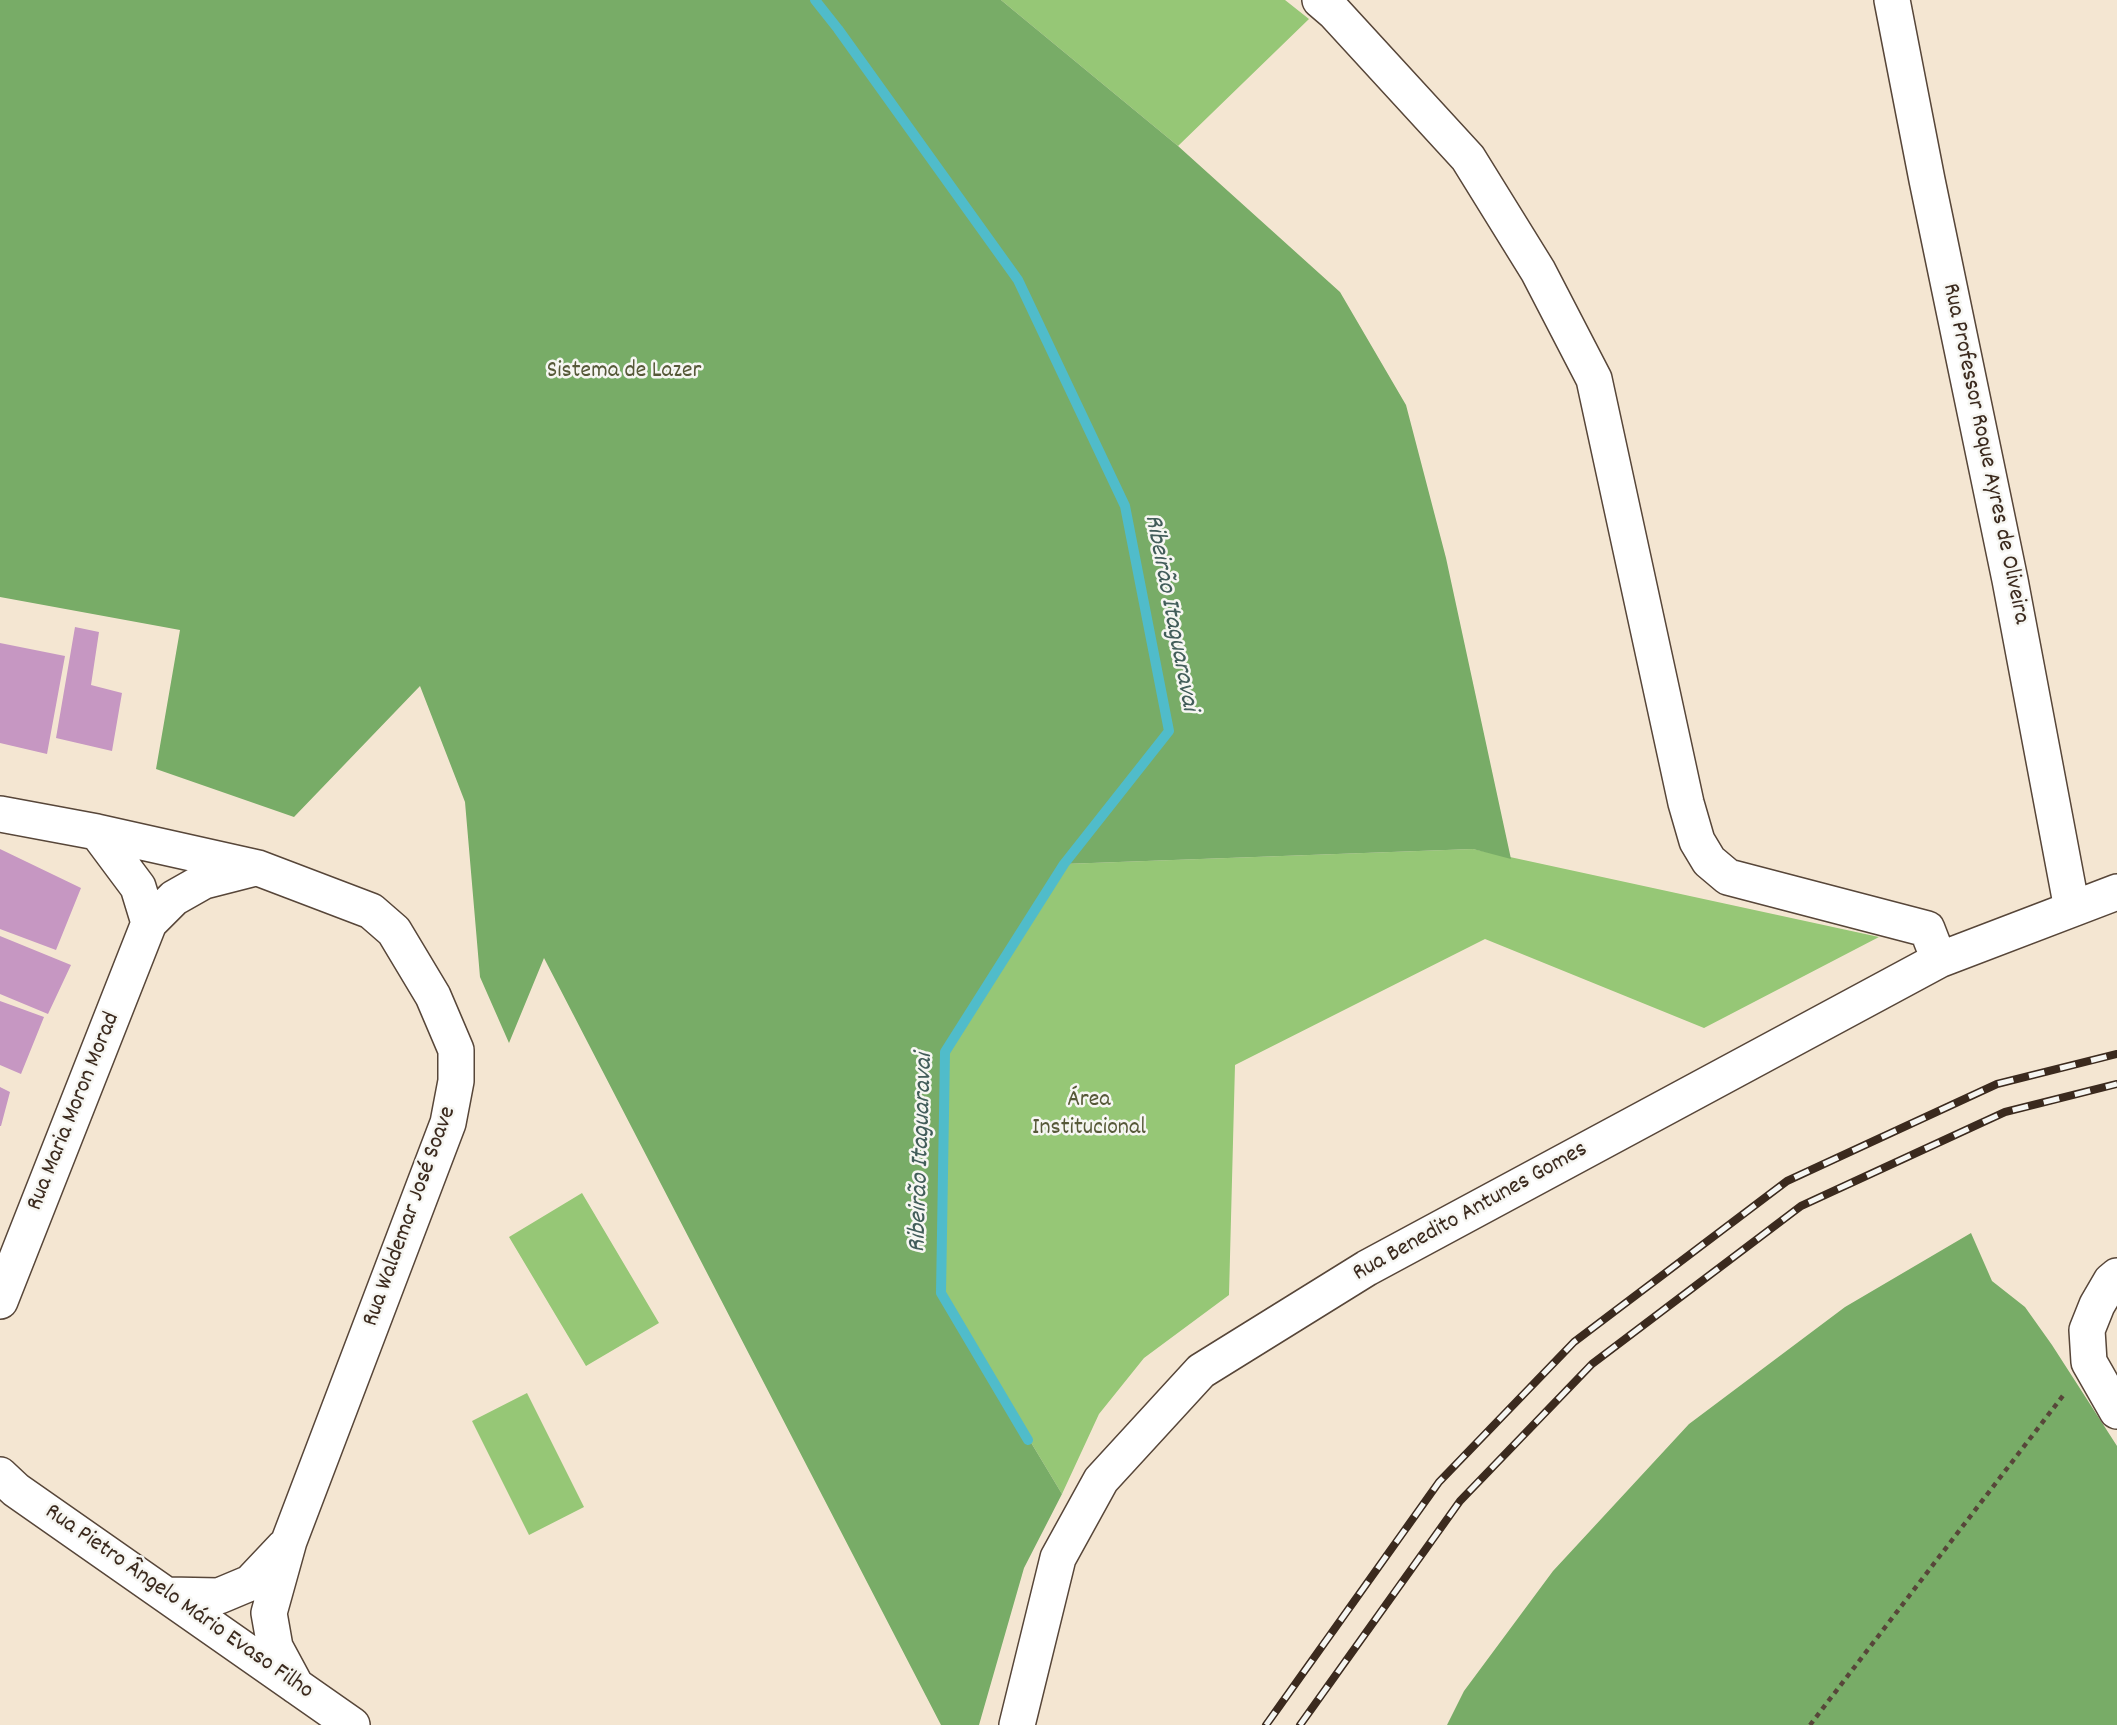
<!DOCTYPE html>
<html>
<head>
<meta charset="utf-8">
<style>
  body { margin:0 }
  canvas { display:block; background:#f4e6d2 }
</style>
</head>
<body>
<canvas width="2117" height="1725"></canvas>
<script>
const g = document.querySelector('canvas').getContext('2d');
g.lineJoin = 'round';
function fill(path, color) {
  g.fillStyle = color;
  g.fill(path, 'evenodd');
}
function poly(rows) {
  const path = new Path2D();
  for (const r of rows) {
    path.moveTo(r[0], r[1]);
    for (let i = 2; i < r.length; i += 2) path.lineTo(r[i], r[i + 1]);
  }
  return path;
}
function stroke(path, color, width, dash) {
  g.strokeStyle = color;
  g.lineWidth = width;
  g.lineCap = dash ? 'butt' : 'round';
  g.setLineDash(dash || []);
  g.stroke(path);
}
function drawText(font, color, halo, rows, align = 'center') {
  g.font = font + ' Dekko,sans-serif';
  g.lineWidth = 5;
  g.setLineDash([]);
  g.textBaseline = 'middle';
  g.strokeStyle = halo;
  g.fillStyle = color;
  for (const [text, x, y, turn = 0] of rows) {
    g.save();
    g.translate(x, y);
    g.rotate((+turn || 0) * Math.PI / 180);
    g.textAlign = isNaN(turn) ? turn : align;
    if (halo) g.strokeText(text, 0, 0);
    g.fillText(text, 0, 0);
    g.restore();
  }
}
fill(poly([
  [1001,0,1285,0,1309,19,1178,146],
  [1473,849,1879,937,1704,1028,1485,939,1235,1065,1229,1295,1144,1358,1099,1414,1062,1494,941,1293,945,1052,1064,864],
  [582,1193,659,1323,586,1366,509,1237],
  [527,1393,584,1507,529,1535,472,1421]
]), '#96c776');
fill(poly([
  [0,0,1001,0,1178,146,1340,292,1406,405,1446,558,1511,859,1473,849,1064,864,945,1052,941,1293,1062,1494,1024,1568,979,1725,941,1725,544,958,509,1043,480,977,465,802,420,686,294,817,156,769,180,630,0,597],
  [1971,1233,1992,1281,2025,1307,2052,1345,2117,1446,2117,1725,1447,1725,1464,1691,1553,1571,1689,1424,1845,1307]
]), '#78ac67');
stroke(poly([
  [815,0,838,29,1018,280,1125,506,1169,731,1064,864,945,1052,941,1293,1028,1440]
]), '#50bcca', 10);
fill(poly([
  [75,627,99,632,91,685,122,693,112,751,56,738],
  [0,643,65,656,47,754,0,743],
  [0,849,81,888,56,950,0,929],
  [0,936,71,965,48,1014,0,994],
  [0,1001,44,1017,21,1074,0,1065],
  [0,1087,10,1092,1,1126,0,1126]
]), '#c697c2');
const street = poly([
  [1320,0,1334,12,1468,158,1538,271,1594,379,1686,803,1697,841,1709,861,1728,877,1927,929,1939,960],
  [1892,0,1927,180,2010,580,2072,909],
  [0,814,97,832,258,868,371,911,394,931,433,996,456,1050,456,1081,448,1123,289,1541,269,1613,275,1647,296,1686],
  [97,832,138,887,149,923],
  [2117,1276,2111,1281,2097,1305,2087,1330,2089,1362,2117,1411],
  [0,1301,149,923,174,898,204,881,251,869],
  [0,1475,16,1490,352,1725],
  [168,1595,219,1596,250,1583,284,1547],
  [1017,1725,1058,1558,1101,1480,1201,1371,1367,1268,1939,960,2117,892]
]);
stroke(street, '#574639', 38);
stroke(poly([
  [1810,1725,2065,1393]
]), '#574639', 4.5, [5, 5]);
stroke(street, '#fff', 35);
const rail = poly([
  [1266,1725,1439,1482,1574,1342,1787,1181,1997,1084,2117,1054],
  [1300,1725,1460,1501,1592,1364,1801,1206,2005,1112,2117,1084]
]);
stroke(rail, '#3b2a1e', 8);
stroke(rail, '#f6f6f2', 5, [16]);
drawText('24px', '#565938', '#f6f6f2', [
  ["Sistema de Lazer",624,373],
  ["Área",1089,1102],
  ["Institucional",1089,1130]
]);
drawText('24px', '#3b2a1e', '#f6f6f2', [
  ["Rua Professor Roque Ayres de Oliveira",1984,454,78],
  ["Rua Maria Moron Morad",75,1112,-68],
  ["Rua Benedito Antunes Gomes",1471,1213,-29],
  ["Rua Waldemar José Soave",411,1217,-70],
  ["Rua Pietro Ângelo Mário Evaso Filho",178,1603,35]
]);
drawText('italic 26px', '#425d5a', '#f6f6f2', [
  ["Ribeirão Itaguaravai",1169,613,79],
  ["Ribeirão Itaguaravai",923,1153,-88]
]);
</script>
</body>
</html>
